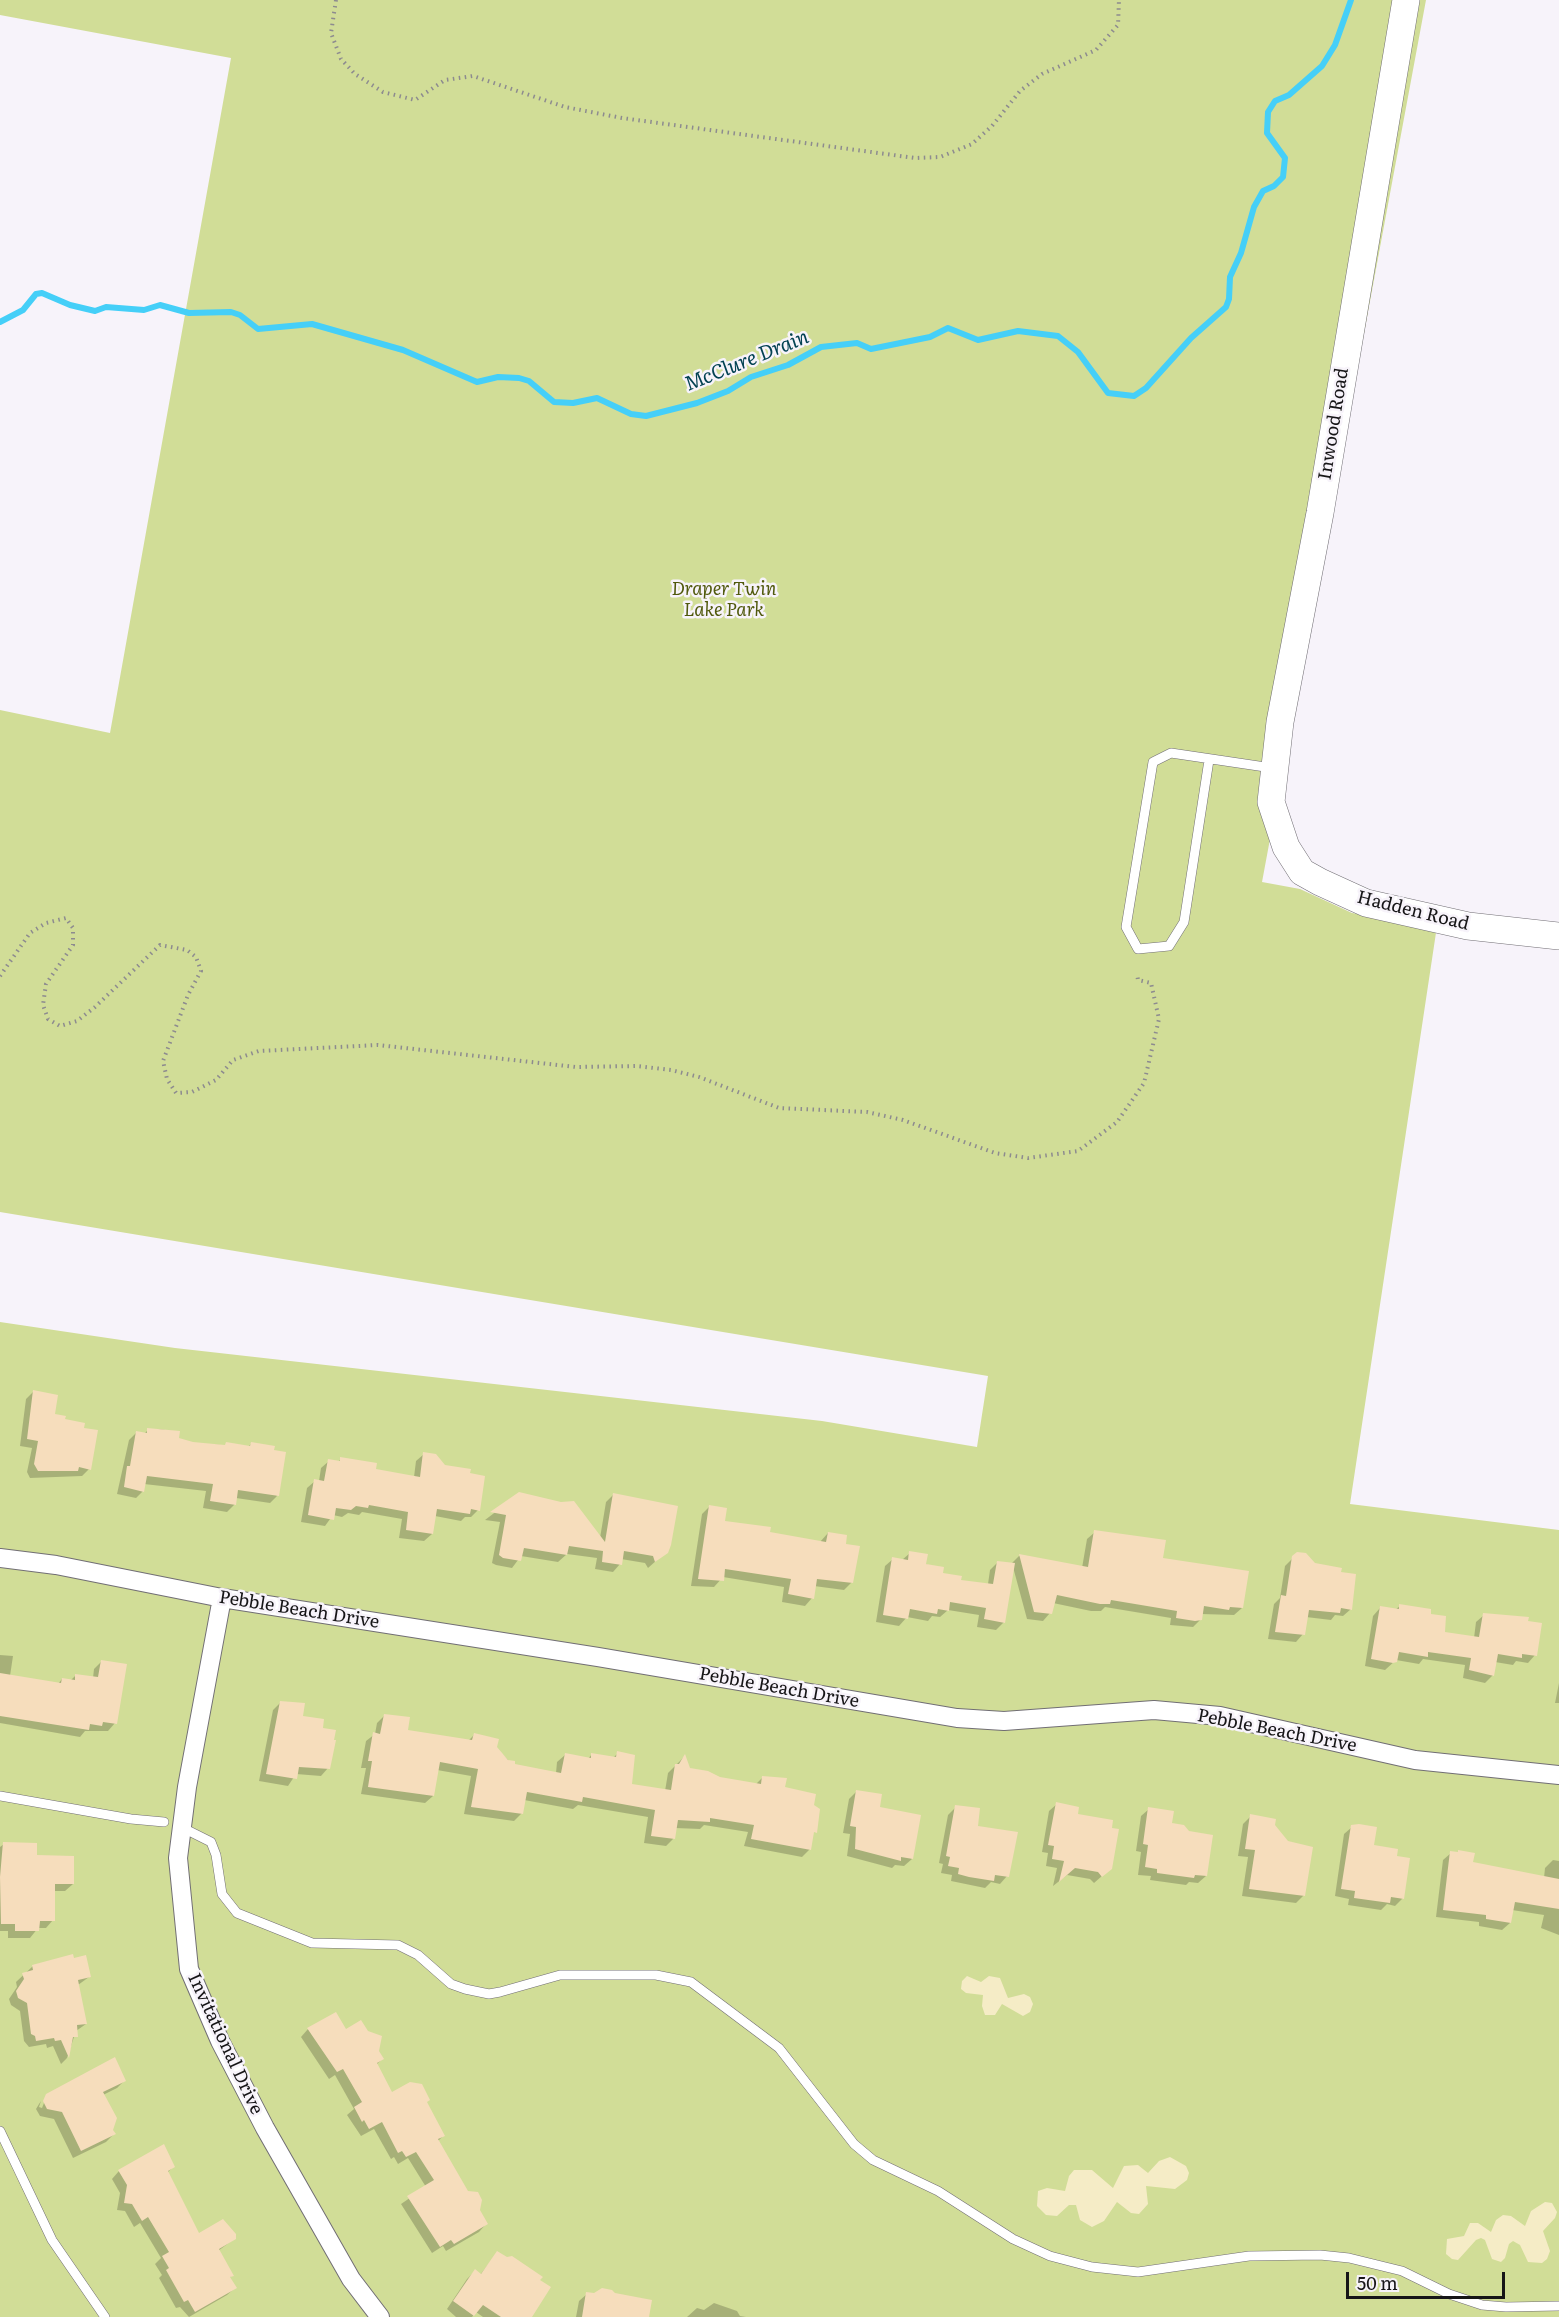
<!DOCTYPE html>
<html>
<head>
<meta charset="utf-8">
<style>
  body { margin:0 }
  #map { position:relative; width:1559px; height:2317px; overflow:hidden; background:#f7f3fa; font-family:Literata,serif }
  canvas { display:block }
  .scale { position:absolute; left:1346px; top:2272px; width:159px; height:27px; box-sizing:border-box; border:3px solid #161517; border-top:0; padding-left:8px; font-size:18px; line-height:21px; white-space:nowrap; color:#161517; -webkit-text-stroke:4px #f7f3fa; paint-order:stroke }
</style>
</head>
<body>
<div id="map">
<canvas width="1559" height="2317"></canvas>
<div class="scale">50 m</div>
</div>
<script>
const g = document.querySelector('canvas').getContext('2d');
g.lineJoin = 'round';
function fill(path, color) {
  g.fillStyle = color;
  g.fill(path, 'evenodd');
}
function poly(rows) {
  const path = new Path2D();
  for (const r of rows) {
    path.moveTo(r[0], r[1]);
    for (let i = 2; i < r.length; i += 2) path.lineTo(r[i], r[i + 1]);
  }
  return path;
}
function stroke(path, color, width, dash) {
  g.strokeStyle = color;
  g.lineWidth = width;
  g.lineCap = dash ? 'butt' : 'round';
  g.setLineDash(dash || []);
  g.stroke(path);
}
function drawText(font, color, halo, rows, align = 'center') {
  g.font = font + ' Literata,serif';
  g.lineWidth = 5;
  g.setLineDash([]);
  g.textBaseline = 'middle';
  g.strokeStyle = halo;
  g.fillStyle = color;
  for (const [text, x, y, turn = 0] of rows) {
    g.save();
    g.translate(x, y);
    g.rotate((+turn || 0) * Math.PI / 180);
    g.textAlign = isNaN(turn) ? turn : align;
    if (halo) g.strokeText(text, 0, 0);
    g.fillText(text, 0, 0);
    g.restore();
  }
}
fill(poly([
  [0,0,1426,0,1262,882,1300,889,1352,913,1437,926,1350,1504,1559,1530,1559,2317,0,2317,0,1322,175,1348,822,1421,977,1447,988,1376,0,1212,0,710,110,733,231,58,0,15]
]), '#d1dd97');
fill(poly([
  [967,1976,981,1982,989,1976,1000,1978,1008,1998,1024,1994,1030,1997,1033,2004,1030,2012,1023,2016,1002,2004,995,2015,985,2015,982,2006,983,1995,966,1993,961,1989,962,1981],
  [1170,2157,1186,2166,1189,2173,1187,2180,1175,2189,1146,2186,1148,2204,1139,2214,1131,2213,1117,2202,1104,2221,1092,2227,1080,2220,1076,2205,1069,2205,1057,2216,1046,2215,1037,2206,1038,2191,1047,2188,1065,2191,1069,2176,1074,2170,1092,2170,1113,2188,1124,2166,1138,2165,1148,2173,1159,2161],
  [1545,2202,1552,2203,1557,2212,1555,2218,1543,2231,1550,2251,1547,2259,1542,2263,1528,2262,1520,2245,1513,2241,1509,2244,1505,2258,1501,2262,1492,2259,1485,2240,1481,2238,1476,2240,1458,2260,1452,2259,1446,2254,1447,2239,1464,2236,1470,2223,1478,2223,1491,2232,1496,2220,1503,2215,1511,2216,1525,2226,1531,2211]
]), '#f5ecc6');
fill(poly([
  [33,1392,53,1415,64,1421,89,1469,82,1476,30,1478,27,1472,32,1448,20,1446,26,1399],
  [159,1429,178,1432,177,1439,193,1443,248,1447,251,1444,277,1496,270,1503,236,1498,235,1504,227,1512,203,1508,206,1491,144,1484,143,1491,136,1498,117,1494,129,1440,136,1433,144,1434,148,1430],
  [424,1454,478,1510,471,1517,465,1517,461,1521,435,1516,432,1534,424,1541,399,1538,402,1519,362,1512,359,1515,348,1513,342,1517,333,1515,325,1526,301,1522,307,1488,315,1481,319,1481,321,1468,329,1461,338,1462,341,1459,374,1470,414,1477,416,1461],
  [519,1494,600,1538,606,1502,613,1495,666,1552,648,1568,645,1563,621,1559,620,1564,613,1572,595,1569,597,1558,567,1554,558,1562,521,1556,512,1568,496,1565,492,1563,500,1522,485,1520],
  [709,1507,723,1522,769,1533,820,1542,828,1533,844,1545,852,1582,844,1590,814,1586,812,1598,805,1606,782,1602,784,1587,723,1577,714,1587,691,1586,702,1514],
  [1095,1532,1161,1559,1242,1608,1234,1615,1201,1614,1200,1620,1193,1627,1170,1625,1171,1618,1105,1607,1101,1611,1091,1611,1053,1603,1050,1613,1043,1621,1027,1619,1013,1567,1004,1622,996,1630,977,1627,979,1615,948,1610,940,1617,932,1616,928,1621,907,1617,899,1626,876,1622,885,1566,893,1559,902,1560,910,1553,941,1574,959,1581,988,1584,990,1570,998,1562,1011,1564,1019,1556,1082,1568,1087,1539],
  [1293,1558,1314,1565,1351,1609,1343,1616,1335,1615,1331,1620,1306,1617,1303,1634,1296,1642,1268,1639,1274,1604,1280,1598,1285,1566],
  [1400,1606,1429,1615,1444,1633,1474,1638,1476,1622,1484,1615,1535,1655,1528,1663,1516,1661,1513,1665,1495,1662,1493,1675,1485,1683,1463,1678,1465,1665,1423,1659,1419,1664,1396,1660,1385,1670,1365,1666,1373,1616,1380,1608,1395,1610],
  [0,1655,13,1656,10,1676,58,1684,62,1679,70,1681,76,1675,93,1678,94,1669,102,1661,115,1723,108,1731,85,1731,80,1737,0,1723],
  [1559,1683,1559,1703,1555,1703],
  [280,1703,321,1730,328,1768,321,1776,296,1774,288,1786,259,1781,273,1710],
  [384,1716,407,1731,468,1741,474,1735,495,1747,513,1765,556,1773,557,1762,565,1755,588,1759,592,1754,613,1758,618,1753,631,1785,665,1791,668,1773,684,1757,689,1769,720,1778,756,1784,763,1777,784,1788,810,1849,802,1857,744,1846,748,1832,704,1825,700,1829,675,1828,673,1839,666,1846,644,1843,648,1817,578,1805,573,1809,524,1800,522,1813,514,1821,464,1814,471,1776,437,1770,433,1796,425,1803,361,1794,366,1768,361,1768,366,1741,375,1734,377,1723],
  [857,1791,878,1809,912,1859,904,1866,895,1865,892,1868,847,1856,850,1834,843,1833,849,1799],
  [1057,1804,1077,1815,1102,1876,1094,1883,1090,1879,1067,1875,1053,1886,1057,1868,1046,1866,1048,1853,1042,1852,1049,1811],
  [956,1807,976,1828,1007,1876,1000,1884,991,1882,985,1888,951,1881,952,1875,941,1873,943,1864,939,1863,948,1815],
  [1149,1809,1170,1825,1206,1876,1198,1883,1189,1882,1186,1885,1150,1880,1151,1876,1138,1875,1141,1852,1136,1851,1141,1816],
  [1251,1816,1274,1826,1304,1895,1296,1903,1242,1896,1248,1857,1238,1856,1243,1824],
  [1352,1827,1372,1847,1403,1898,1395,1906,1387,1904,1381,1910,1348,1905,1349,1899,1335,1896,1344,1834],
  [4,1844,36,1857,73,1884,65,1891,54,1891,53,1920,46,1928,38,1928,30,1938,8,1938,8,1931,0,1931,0,1847],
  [1451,1853,1472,1863,1544,1878,1545,1868,1553,1860,1559,1861,1559,1935,1541,1928,1544,1915,1512,1910,1510,1923,1502,1930,1479,1926,1479,1922,1436,1917,1443,1860],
  [33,1966,89,1977,78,1985,86,2024,76,2031,67,2058,61,2064,53,2046,47,2048,46,2044,29,2047,24,2041,20,2011,11,2005,9,1999,17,1987,16,1982],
  [308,2029,345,2031,378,2051,382,2059,376,2065,392,2094,426,2102,443,2136,438,2141,486,2224,479,2232,446,2251,443,2246,432,2253,401,2204,426,2187,408,2158,398,2164,394,2157,391,2159,374,2129,361,2136,347,2115,354,2109,335,2075,329,2079,301,2037],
  [124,2081,117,2088,103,2095,114,2134,106,2142,73,2158,54,2119,40,2116,36,2109,39,2104,41,2101,39,2107,42,2108,46,2098],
  [173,2167,167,2173,198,2235,234,2239,218,2251,232,2275,229,2278,235,2288,227,2295,189,2317,180,2307,176,2308,159,2278,162,2275,155,2264,161,2258,140,2223,134,2227,125,2211,117,2210,120,2193,112,2179,119,2171],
  [497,2253,528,2317,483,2317,476,2312,472,2317,456,2317,447,2309,467,2279,475,2271,480,2275],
  [587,2294,647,2317,576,2317,579,2301],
  [714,2303,737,2311,740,2316,746,2317,687,2317,697,2308,704,2310]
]), '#0003');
stroke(poly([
  [0,322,23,310,36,294,42,293,70,305,95,311,106,307,144,310,160,305,189,313,231,312,240,315,258,329,312,324,403,350,477,382,498,377,519,378,529,381,554,402,573,403,597,398,631,414,646,416,697,403,728,391,751,377,788,365,821,347,857,343,871,349,930,337,948,328,978,340,1018,331,1058,336,1078,352,1108,393,1134,396,1146,388,1191,338,1226,307,1229,299,1230,277,1241,253,1254,207,1263,191,1274,186,1283,177,1285,158,1267,133,1268,112,1275,101,1289,95,1322,66,1335,45,1351,0]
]), '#45cff8', 6);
fill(poly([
  [33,1390,58,1395,55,1414,66,1416,65,1419,85,1423,84,1428,98,1430,91,1470,79,1467,78,1471,38,1471,34,1464,38,1441,27,1439],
  [147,1428,180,1431,179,1438,193,1442,225,1445,226,1442,250,1446,251,1442,275,1446,274,1450,286,1452,279,1496,238,1490,236,1505,210,1501,213,1484,147,1476,144,1492,124,1487,127,1466,130,1466,136,1431,147,1433],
  [423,1452,436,1454,445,1465,471,1469,470,1473,485,1476,480,1511,471,1509,470,1514,437,1509,433,1534,406,1530,408,1512,369,1505,368,1508,356,1506,351,1510,336,1508,334,1520,308,1515,314,1479,324,1481,328,1459,340,1461,340,1457,377,1463,376,1469,420,1477],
  [519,1492,561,1502,574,1501,605,1542,613,1493,678,1506,671,1545,668,1553,655,1562,653,1556,624,1551,622,1565,602,1562,603,1551,569,1546,567,1555,524,1548,521,1561,503,1558,499,1555,506,1515,490,1512],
  [709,1505,727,1508,725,1521,771,1527,770,1532,826,1542,828,1532,847,1535,846,1544,860,1546,853,1583,817,1579,814,1599,788,1594,791,1579,725,1569,724,1581,698,1579],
  [1094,1530,1166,1540,1163,1558,1249,1571,1243,1608,1230,1607,1229,1610,1204,1606,1202,1620,1195,1621,1176,1618,1177,1611,1111,1600,1110,1604,1100,1604,1057,1595,1052,1614,1034,1612,1019,1554,1088,1567],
  [909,1551,928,1554,926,1564,944,1567,943,1573,962,1576,961,1580,993,1584,997,1561,1015,1563,1005,1623,984,1619,986,1608,950,1602,949,1611,938,1609,937,1614,910,1609,908,1619,883,1615,892,1557,908,1560],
  [1297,1552,1306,1553,1315,1563,1342,1568,1341,1572,1356,1574,1352,1610,1341,1608,1340,1613,1309,1610,1305,1635,1275,1632,1281,1595,1286,1596,1292,1556],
  [1399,1604,1431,1609,1431,1614,1446,1616,1445,1632,1479,1637,1483,1613,1529,1617,1528,1621,1542,1623,1537,1656,1522,1654,1522,1658,1498,1654,1494,1676,1469,1670,1471,1658,1428,1652,1428,1657,1399,1652,1397,1662,1393,1663,1371,1659,1380,1606,1399,1609],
  [101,1660,127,1664,117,1724,103,1722,102,1726,90,1724,89,1730,0,1716,0,1673,61,1683,62,1678,75,1680,75,1674,98,1677],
  [280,1701,305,1703,303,1716,324,1719,323,1728,336,1730,334,1740,336,1740,330,1769,299,1767,297,1779,266,1774],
  [384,1714,410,1717,408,1730,472,1740,474,1733,499,1739,497,1747,508,1760,515,1761,515,1764,561,1773,565,1753,591,1758,591,1753,616,1757,617,1751,635,1755,632,1784,671,1790,675,1764,679,1764,685,1754,690,1768,708,1771,720,1777,761,1784,762,1776,787,1778,785,1787,816,1794,814,1805,820,1809,817,1833,814,1832,811,1850,751,1839,754,1825,710,1818,710,1822,678,1820,675,1839,651,1836,655,1810,583,1797,582,1802,527,1792,523,1814,471,1807,478,1769,440,1762,434,1796,368,1787,372,1761,368,1761,373,1732,380,1734],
  [856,1790,882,1794,880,1807,921,1815,913,1859,901,1857,901,1861,855,1849,856,1827,850,1826],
  [1056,1802,1079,1807,1078,1814,1113,1820,1112,1828,1119,1829,1112,1869,1102,1877,1098,1872,1075,1868,1059,1882,1064,1861,1052,1859,1054,1846,1048,1845],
  [955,1805,980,1808,978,1826,1018,1832,1009,1877,995,1875,994,1881,969,1877,958,1874,959,1868,948,1866,950,1857,946,1856],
  [1148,1807,1174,1811,1172,1823,1184,1825,1189,1831,1213,1835,1207,1876,1195,1875,1194,1878,1157,1873,1157,1869,1145,1867,1148,1845,1143,1844],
  [1250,1814,1276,1819,1275,1825,1288,1841,1313,1847,1305,1896,1249,1889,1255,1850,1245,1849],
  [1359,1824,1377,1827,1374,1845,1398,1849,1397,1856,1410,1858,1404,1899,1391,1897,1390,1903,1354,1898,1355,1891,1341,1889,1351,1825],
  [3,1842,37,1843,37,1855,74,1856,74,1884,55,1884,55,1921,40,1921,39,1931,15,1931,15,1924,1,1924,0,1877],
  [1458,1850,1475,1853,1473,1862,1559,1879,1559,1909,1515,1902,1511,1923,1486,1919,1486,1915,1443,1910,1450,1851,1458,1852],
  [73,1954,74,1958,86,1955,91,1977,78,1980,87,2024,77,2025,78,2037,73,2037,69,2058,61,2040,55,2041,54,2038,36,2041,35,2036,31,2034,27,2003,18,1998,16,1991,24,1979,22,1973,33,1970,32,1965],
  [336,2012,346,2029,361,2020,368,2031,382,2036,379,2051,384,2059,377,2063,392,2092,410,2082,422,2084,430,2100,427,2102,445,2136,438,2139,468,2191,478,2192,482,2200,480,2210,488,2224,454,2244,451,2240,440,2247,407,2196,434,2180,416,2152,406,2157,402,2151,398,2153,382,2122,369,2129,364,2120,362,2122,354,2107,362,2102,343,2069,337,2072,307,2028],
  [115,2057,126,2081,103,2092,117,2118,113,2130,116,2134,81,2151,62,2112,47,2109,43,2101,46,2094],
  [164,2144,175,2167,168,2171,199,2233,223,2219,236,2234,236,2239,219,2249,234,2276,230,2277,237,2288,195,2312,188,2300,184,2302,166,2270,169,2268,162,2256,169,2252,148,2217,142,2221,132,2204,124,2203,127,2185,118,2170],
  [497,2251,507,2257,512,2256,543,2277,540,2280,551,2287,532,2317,501,2317,483,2305,474,2316,453,2301,475,2269,481,2274],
  [602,2288,612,2290,615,2293,652,2300,649,2317,582,2317,586,2292,594,2293]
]), '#f6ddbc');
const lane = poly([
  [1209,760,1184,922,1169,946,1138,949,1126,927,1153,762,1171,753,1272,768],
  [0,1796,131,1819,164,1822],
  [187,1830,211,1842,216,1855,222,1894,237,1913,312,1943,398,1945,418,1955,451,1984,465,1989,489,1994,500,1992,560,1975,656,1975,691,1982,779,2048,854,2144,873,2160,938,2191,1013,2239,1050,2256,1092,2267,1138,2272,1249,2256,1320,2255,1349,2258,1402,2271,1449,2294,1482,2305,1506,2307,1559,2306],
  [0,2131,52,2240,105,2317]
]);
const street = poly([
  [0,1558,56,1565,222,1598,598,1657,957,1718,1004,1721,1154,1710,1220,1716,1415,1760,1559,1775],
  [222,1598,187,1787,178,1858,189,1969,220,2041,265,2128,351,2279,380,2317]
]);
const secondary = poly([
  [1406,0,1320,513,1280,722,1271,802,1286,847,1302,872,1320,882,1366,903,1468,926,1559,936]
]);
stroke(lane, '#716e74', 10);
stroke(street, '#716e74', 20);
stroke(secondary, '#716e74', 28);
stroke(poly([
  [336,0,331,33,341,59,355,74,383,92,415,100,445,80,473,76,565,107,622,118,915,158,940,157,972,144,992,126,1020,91,1042,74,1096,50,1118,25,1119,0],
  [0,976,30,933,46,923,66,918,73,928,73,945,46,984,43,1005,48,1019,60,1026,77,1021,95,1007,160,945,187,950,196,957,201,971,188,995,163,1061,167,1079,176,1093,192,1092,216,1080,233,1060,259,1051,378,1045,576,1067,637,1066,671,1070,699,1077,779,1108,867,1112,903,1120,995,1153,1028,1158,1078,1151,1117,1122,1144,1083,1159,1019,1151,983,1138,980,1137,974]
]), '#8d8b8f', 4, [1.5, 4.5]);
stroke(lane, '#fff', 9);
stroke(street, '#fff', 18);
stroke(secondary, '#fff', 27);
drawText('18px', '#161517', '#f7f3fa', [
  ["Inwood Road",1334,424,-81],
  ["Hadden Road",1413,911,14],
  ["Pebble Beach Drive",299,1610,9],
  ["Pebble Beach Drive",779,1688,10],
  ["Pebble Beach Drive",1277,1731,11],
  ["Invitational Drive",225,2044,65]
]);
drawText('italic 18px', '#50590c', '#f7f3fa', [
  ["Draper Twin",724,590],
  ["Lake Park",724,611]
]);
drawText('italic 20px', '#034252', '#f7f3fa', [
  ["McClure Drain",747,361,-22]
]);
</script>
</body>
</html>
